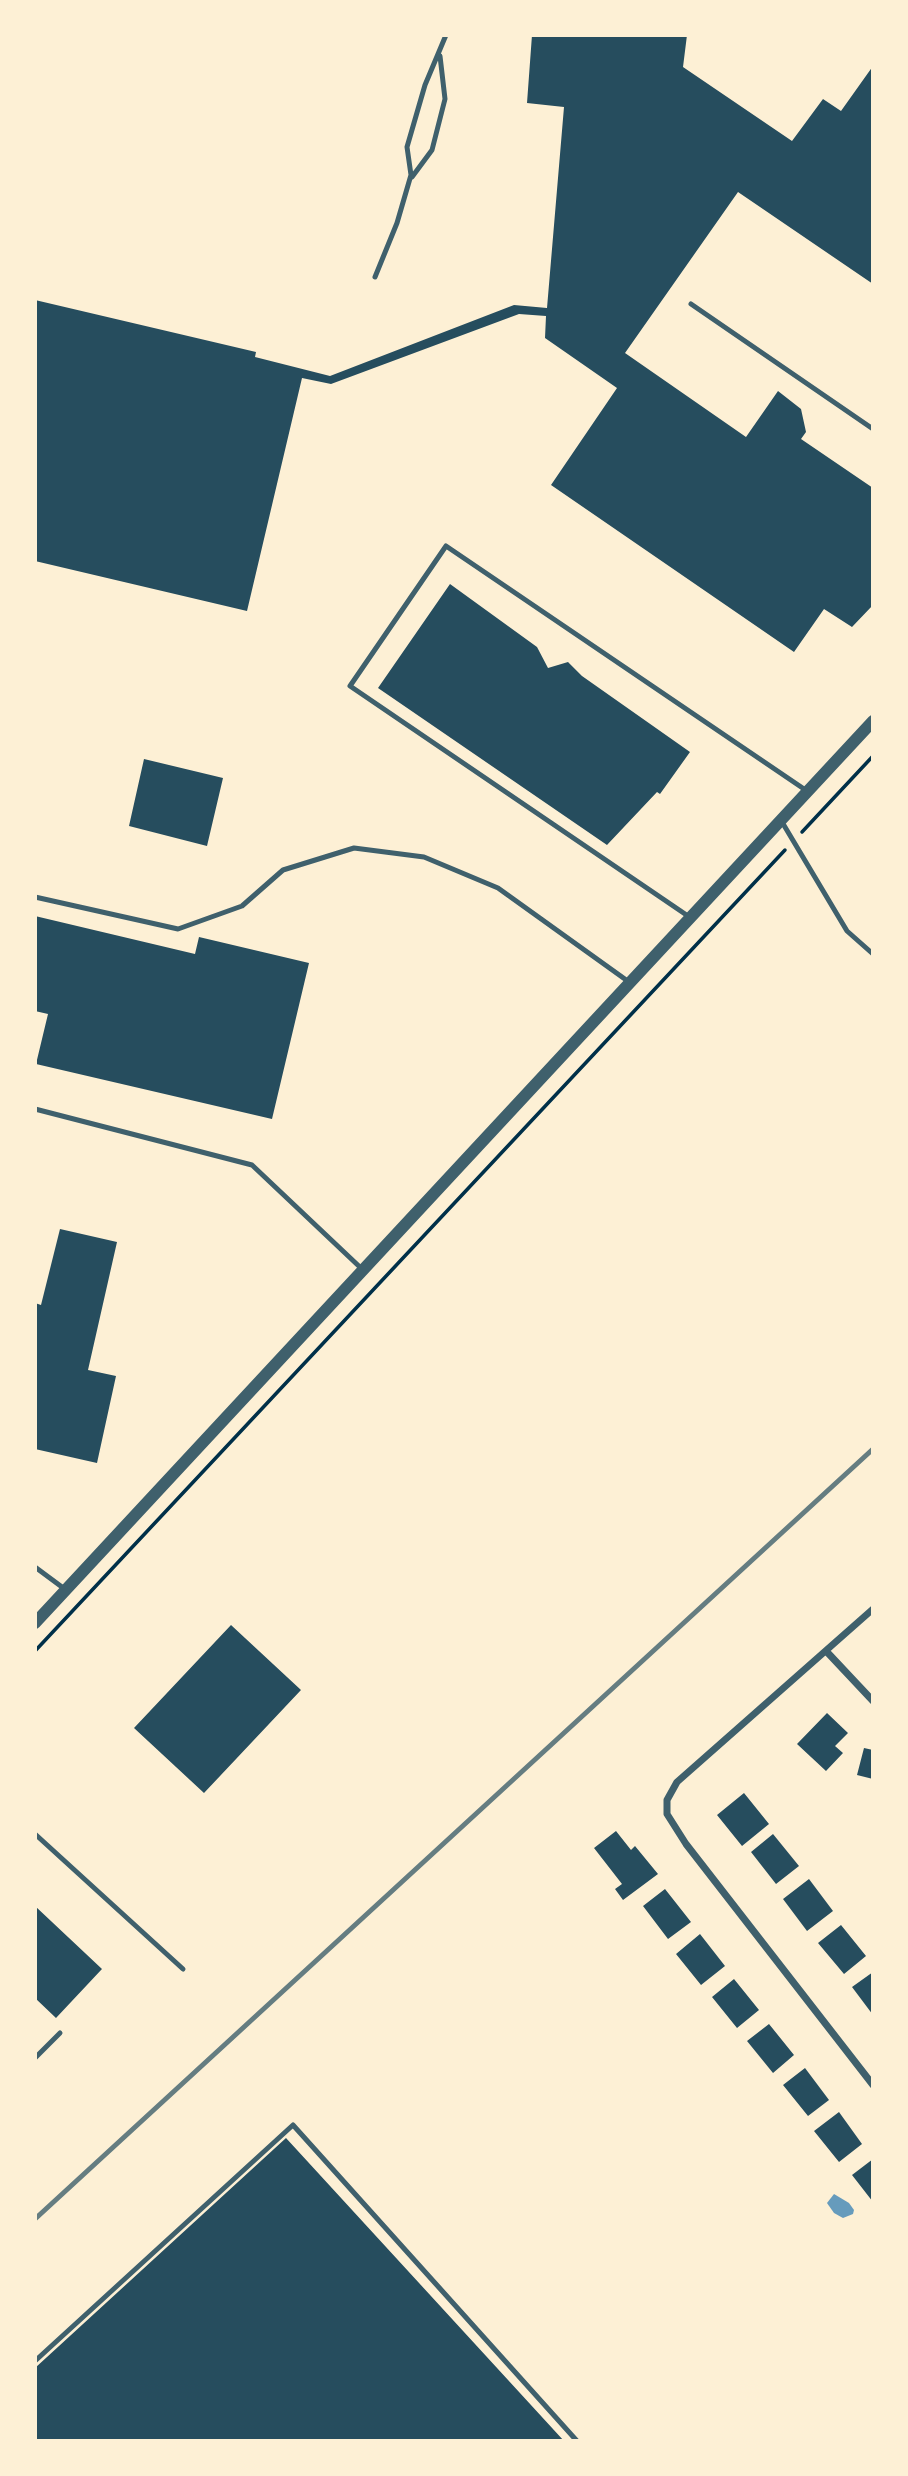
<!DOCTYPE html>
<html>
<head>
<meta charset="utf-8">
<style>
  body { margin:0 }
  #map { position:relative; width:908px; height:2476px; overflow:hidden; background:#fdf0d5; font-family:Poppins,sans-serif }
  canvas { display:block }
  .frame { position:absolute; inset:0; border:37px solid #fdf0d5; pointer-events:none }
</style>
</head>
<body>
<div id="map">
<canvas width="908" height="2476"></canvas>
<div class="frame"></div>
</div>
<script>
const g = document.querySelector('canvas').getContext('2d');
g.lineJoin = 'round';
function fill(path, color) {
  g.fillStyle = color;
  g.fill(path, 'evenodd');
}
function poly(rows) {
  const path = new Path2D();
  for (const r of rows) {
    path.moveTo(r[0], r[1]);
    for (let i = 2; i < r.length; i += 2) path.lineTo(r[i], r[i + 1]);
  }
  return path;
}
function stroke(path, color, width, dash) {
  g.strokeStyle = color;
  g.lineWidth = width;
  g.lineCap = dash ? 'butt' : 'round';
  g.setLineDash(dash || []);
  g.stroke(path);
}
fill(poly([
  [834,2194,849,2203,854,2210,853,2214,843,2218,834,2213,827,2203]
]), '#669bbc');
fill(poly([
  [532,35,687,35,683,67,792,141,823,99,841,111,873,66,873,284,738,192,625,353,746,437,778,391,801,409,806,432,801,439,873,488,873,605,852,627,824,609,794,652,551,485,617,388,545,338,546,316,519,314,331,384,302,378,247,611,35,561,35,300,256,352,255,357,330,376,514,305,547,308,564,107,527,103],
  [450,584,537,647,548,668,568,662,582,676,690,752,660,794,657,792,607,845,378,688],
  [144,759,223,778,207,846,129,826],
  [35,916,195,954,199,937,309,963,272,1119,36,1064,48,1014,35,1011],
  [60,1229,117,1242,88,1370,116,1376,97,1463,35,1449,35,1303,41,1305],
  [231,1625,301,1690,204,1793,134,1728],
  [827,1713,848,1733,835,1746,843,1753,826,1771,797,1744],
  [864,1748,873,1750,873,1779,857,1775],
  [744,1793,769,1824,742,1846,717,1815],
  [616,1831,631,1850,635,1846,658,1874,623,1900,615,1889,622,1884,594,1848],
  [773,1834,799,1866,776,1884,751,1852],
  [809,1879,833,1911,807,1931,783,1899],
  [665,1889,691,1922,668,1939,643,1906],
  [35,1906,102,1969,56,2018,35,1998],
  [841,1925,866,1956,844,1974,818,1943],
  [700,1934,725,1966,701,1985,676,1954],
  [873,1972,873,2015,852,1987],
  [734,1979,759,2010,737,2028,712,1997],
  [769,2024,794,2055,773,2073,747,2041],
  [805,2068,829,2100,808,2116,783,2085],
  [839,2112,862,2144,839,2162,814,2131],
  [286,2138,564,2441,35,2441,35,2368],
  [873,2159,873,2202,852,2175]
]), '#264d5e');
stroke(poly([
  [802,832,873,756],
  [35,1651,785,850]
]), '#003049', 3.5);
stroke(poly([
  [412,177,432,150,445,99,440,56],
  [375,277,397,223,411,175,407,147,425,85,446,35],
  [691,304,873,429],
  [782,822,847,931,873,954],
  [35,897,178,929,242,906,283,870,354,848,424,857,498,888,629,982],
  [688,916,350,686,446,546,807,791],
  [35,1109,252,1165,363,1270],
  [35,1567,66,1590],
  [35,1834,183,1969],
  [35,2058,60,2033],
  [35,2361,293,2125,577,2441]
]), '#3f606c', 5);
stroke(poly([
  [873,1609,677,1782,667,1800,667,1814,686,1844,873,2085],
  [827,1652,873,1701]
]), '#3f606c', 7);
stroke(poly([
  [35,1623,873,721]
]), '#3f606c', 12);
stroke(poly([
  [35,2219,873,1449]
]), '#657d81', 5);
</script>
</body>
</html>
